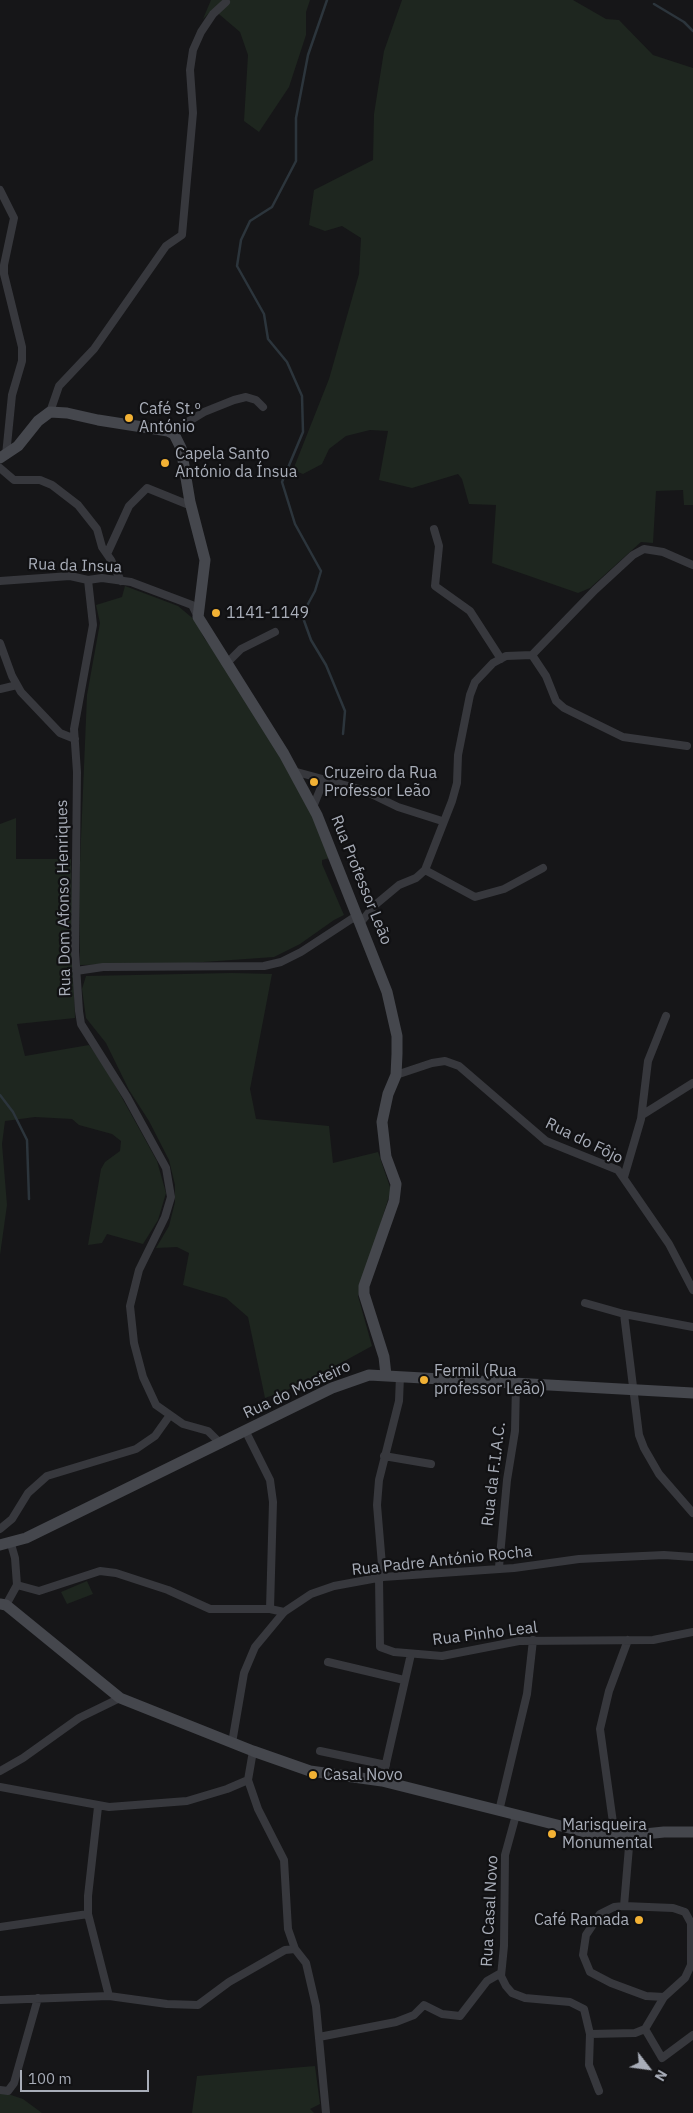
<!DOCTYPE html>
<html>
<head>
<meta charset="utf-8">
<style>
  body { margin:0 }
  #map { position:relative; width:693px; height:2113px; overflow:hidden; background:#161618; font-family:"IBM Plex Sans",sans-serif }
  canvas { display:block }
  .north { position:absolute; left:623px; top:2043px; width:50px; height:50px; -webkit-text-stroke:4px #111113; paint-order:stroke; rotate:120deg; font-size:14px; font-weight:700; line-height:20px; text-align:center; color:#a8adb8 }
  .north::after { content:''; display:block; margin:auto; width:18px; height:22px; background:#a8adb8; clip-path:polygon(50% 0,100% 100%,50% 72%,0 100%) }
  .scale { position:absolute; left:20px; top:2070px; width:129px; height:22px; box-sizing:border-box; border:2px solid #a8adb8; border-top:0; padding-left:6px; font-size:15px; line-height:18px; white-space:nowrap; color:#a8adb8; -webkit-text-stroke:4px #111113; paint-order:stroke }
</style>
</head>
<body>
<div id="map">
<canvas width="693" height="2113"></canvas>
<div class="north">N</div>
<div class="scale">100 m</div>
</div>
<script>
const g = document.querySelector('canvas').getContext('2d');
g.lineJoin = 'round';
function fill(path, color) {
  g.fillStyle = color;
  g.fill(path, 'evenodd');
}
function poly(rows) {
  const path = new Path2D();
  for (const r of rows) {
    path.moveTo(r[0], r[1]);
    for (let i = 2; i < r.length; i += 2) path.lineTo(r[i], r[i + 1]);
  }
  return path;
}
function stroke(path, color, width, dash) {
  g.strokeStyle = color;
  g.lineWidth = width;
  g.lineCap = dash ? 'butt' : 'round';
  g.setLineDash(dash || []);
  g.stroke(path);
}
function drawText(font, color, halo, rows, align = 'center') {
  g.font = font + ' "IBM Plex Sans",sans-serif';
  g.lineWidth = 4.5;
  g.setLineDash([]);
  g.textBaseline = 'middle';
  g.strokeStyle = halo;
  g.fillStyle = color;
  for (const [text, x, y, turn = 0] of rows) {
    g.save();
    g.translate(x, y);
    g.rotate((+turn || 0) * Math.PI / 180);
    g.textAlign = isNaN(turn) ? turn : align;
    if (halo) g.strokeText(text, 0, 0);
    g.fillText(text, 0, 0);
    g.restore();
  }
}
fill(poly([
  [211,0,310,0,306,12,306,35,289,87,259,132,244,121,248,55,240,32,213,9,203,19],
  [402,0,573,0,606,19,619,20,653,55,693,68,693,505,684,505,683,490,656,491,653,543,641,542,590,588,578,593,492,563,496,505,469,504,462,479,458,474,412,488,379,480,388,431,370,430,346,436,329,449,322,464,303,474,293,470,329,379,359,274,361,238,342,226,325,231,309,225,314,190,373,160,374,114,384,51],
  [125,586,178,606,196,621,204,638,233,675,287,759,333,857,322,860,322,864,344,915,334,920,300,944,274,957,190,963,80,965,79,886,87,695,100,623,96,605,122,597],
  [16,818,16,859,71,859,75,1018,17,1024,25,1056,89,1045,105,1067,157,1161,166,1193,158,1220,143,1244,107,1234,102,1243,88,1245,101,1169,105,1162,120,1151,121,1141,112,1134,79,1125,72,1119,35,1117,5,1121,2,1144,7,1205,0,1255,0,824],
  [232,973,272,974,250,1089,256,1119,329,1126,333,1163,378,1152,391,1190,358,1296,372,1346,319,1375,287,1390,265,1398,248,1317,226,1298,183,1285,189,1253,177,1247,156,1248,169,1226,175,1202,175,1185,169,1160,149,1121,129,1090,106,1043,86,1018,82,989,86,976],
  [87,1581,93,1594,67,1604,61,1592],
  [315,2066,320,2104,310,2109,314,2113,192,2113,197,2076],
  [0,2094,8,2094,23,2099,42,2113,0,2113]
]), '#1e261f');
stroke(poly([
  [327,0,308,55,296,118,296,161,272,207,250,221,241,240,237,266,264,314,268,339,287,362,302,396,303,432,282,482,295,524,321,571,315,591,302,615,311,640,326,665,345,711,343,734],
  [654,4,684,22,693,31],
  [0,1095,13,1112,27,1140,29,1199]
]), '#2c353c', 2.5);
stroke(poly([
  [0,190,14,218,4,265,4,274,22,347,22,361,12,395,6,455],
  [50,412,59,386,94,349,166,246,182,235,193,113,190,70,193,50,201,32,213,14,226,2],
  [174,434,176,429,204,412,234,400,246,397,256,400,263,407],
  [0,468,14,480,40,480,52,485,78,505,97,529,102,547,111,560,121,581],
  [434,529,439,546,435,586,470,611,501,659],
  [107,554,129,506,147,488,189,505,191,509],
  [88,580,93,625,74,729,77,772,75,951,79,1011,81,1024,127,1097,166,1168,171,1197,165,1217,139,1270,130,1306,134,1343,143,1377,156,1405,183,1424,208,1431,221,1444],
  [0,581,70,576,88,580,102,578,131,582,192,605,197,615],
  [0,643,12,676,21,692,60,733,75,739],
  [532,655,546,676,556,701,564,708,623,737,687,746],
  [226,664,241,649,275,632],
  [0,689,17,685],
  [293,771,363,790,398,807,442,821],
  [313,807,324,780],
  [425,870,475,897,504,889,543,868],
  [76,971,103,967,264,966,281,962,301,952,353,918,361,922,375,905,399,885,416,878,425,870,452,801,457,783,458,755,470,695,475,682,493,663,506,656,532,655,595,590,633,555,644,549,663,552,693,565],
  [396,1075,432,1063,445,1061,459,1066,546,1141,618,1170,669,1244,693,1290],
  [642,1115,693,1083],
  [624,1177,641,1119,648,1061,666,1016],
  [585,1303,624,1314,693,1327],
  [624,1314,639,1435,644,1448,659,1474,693,1513],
  [246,1432,270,1480,273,1502,270,1609],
  [384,1456,431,1464],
  [0,1529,12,1519,28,1493,47,1476,136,1449,155,1436,170,1415],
  [499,1567,507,1480,515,1431,516,1383],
  [383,1577,377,1505,379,1480,399,1401,400,1376],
  [379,1578,380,1647,394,1652,442,1656,519,1641,653,1640,693,1632],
  [17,1585,39,1591,100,1571,116,1573,168,1590,210,1609,270,1609,284,1612],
  [6,1605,17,1585,15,1558,11,1544],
  [328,1662,404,1680],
  [232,1743,244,1673,255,1647,284,1612,311,1594,334,1586,383,1577,514,1568,579,1559,664,1555,693,1557],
  [253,1751,248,1780,258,1809,284,1860,288,1929,295,1949,306,1963,316,2006,326,2113],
  [320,1751,386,1765],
  [0,1771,23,1758,79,1718,120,1698],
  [382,1781,411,1654],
  [0,1787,109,1807,187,1801,227,1789,248,1780],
  [98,1807,88,1896,88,1914,109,1996],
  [499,1811,527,1694,533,1640],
  [516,1815,505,1855,504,1946,501,1976,506,1986,512,1993,525,1998,570,2002,584,2009,590,2034,635,2033,645,2029,664,1997],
  [615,1837,600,1729,609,1691,628,1640],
  [624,1906,673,1908,685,1912,691,1923,691,1965,685,1978,664,1997,646,1996,611,1983,590,1972,583,1955,586,1935,600,1914,614,1907,624,1906],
  [624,1906,630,1835],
  [0,1927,88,1914],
  [0,2000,109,1996,167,2004,198,2005,229,1982,285,1950,295,1949],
  [645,2029,662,2058,693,2035],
  [590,2034,589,2065,599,2091],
  [319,2037,396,2022,414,2015,424,2005,442,2014,460,2016,487,1981,501,1973],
  [0,2090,8,2091,14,2083,38,1998]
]), '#37383d', 8);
stroke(poly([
  [0,458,18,446,38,421,50,412,67,413,98,420,168,431,174,434,181,448,190,502,205,560,198,617,284,754,317,815,387,992,397,1036,397,1054,396,1075,388,1094,382,1122,386,1157,396,1184,394,1201,364,1286,364,1294,384,1357,386,1375],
  [0,1545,26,1538,332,1388,369,1375,693,1393],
  [0,1604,6,1605,120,1698,253,1751,310,1771,382,1781,597,1835,615,1837,664,1832,693,1832]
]), '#45474d', 11);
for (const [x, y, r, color] of [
  [129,418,5,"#f2b134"],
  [165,463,5,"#f2b134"],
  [216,613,5,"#f2b134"],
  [314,782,5,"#f2b134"],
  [424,1380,5,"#f2b134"],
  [313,1775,5,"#f2b134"],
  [552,1834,5,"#f2b134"],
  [639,1920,5,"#f2b134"]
]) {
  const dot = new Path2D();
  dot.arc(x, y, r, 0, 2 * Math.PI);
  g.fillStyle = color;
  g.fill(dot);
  stroke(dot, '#111113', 2);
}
drawText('16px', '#a8adb8', '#111113', [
  ["Café St.º",139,409],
  ["António",139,427],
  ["Capela Santo",175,454],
  ["António da Ínsua",175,472],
  ["1141-1149",226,613],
  ["Cruzeiro da Rua",324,773],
  ["Professor Leão",324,791],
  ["Fermil (Rua",434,1371],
  ["professor Leão)",434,1389],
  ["Casal Novo",323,1775],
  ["Marisqueira",562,1825],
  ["Monumental",562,1843],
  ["Café Ramada",629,1920,"right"]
], 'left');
drawText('16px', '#a8adb8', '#111113', [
  ["Rua da Insua",75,566,2],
  ["Rua Professor Leão",361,880,68],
  ["Rua Dom Afonso Henriques",64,898,-91],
  ["Rua do Fôjo",584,1141,26],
  ["Rua do Mosteiro",297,1390,-25],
  ["Rua da F.I.A.C.",494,1474,-83],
  ["Rua Padre António Rocha",442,1561,-6],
  ["Rua Pinho Leal",485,1634,-7],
  ["Rua Casal Novo",490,1911,-87]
]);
</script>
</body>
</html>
